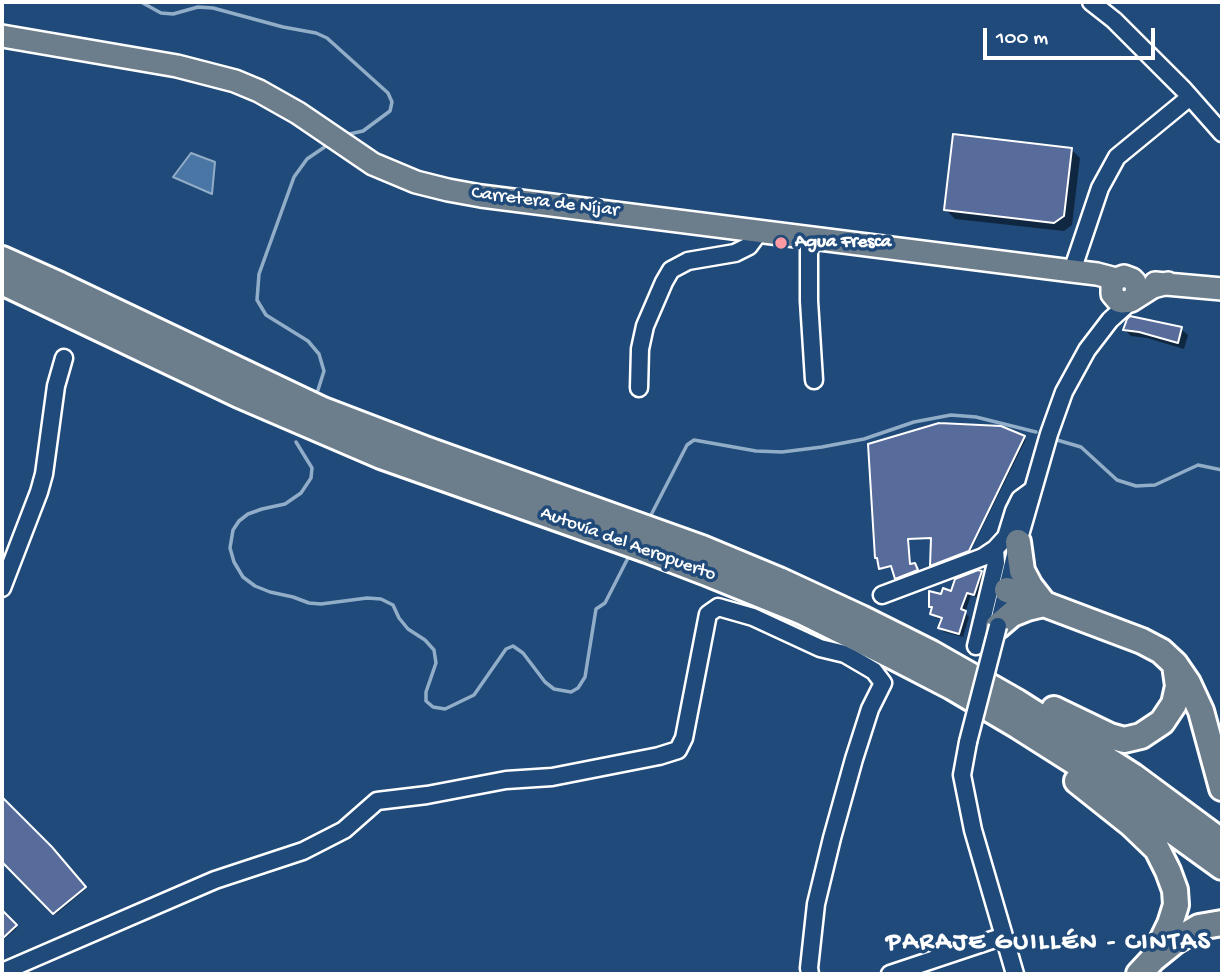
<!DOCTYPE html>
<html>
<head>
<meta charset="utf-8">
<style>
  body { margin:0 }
  #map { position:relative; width:1224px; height:976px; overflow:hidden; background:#1f4a7a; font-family:"Gochi Hand",sans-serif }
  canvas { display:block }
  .frame { position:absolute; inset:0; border:4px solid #fff; pointer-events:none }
  .scale { position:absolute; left:983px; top:28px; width:172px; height:32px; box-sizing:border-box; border:4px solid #fff; border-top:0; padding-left:9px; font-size:21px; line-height:24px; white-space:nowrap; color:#fff; -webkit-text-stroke:5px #1f4a7a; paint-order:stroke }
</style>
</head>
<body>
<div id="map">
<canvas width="1224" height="976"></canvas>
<div class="frame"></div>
<div class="scale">100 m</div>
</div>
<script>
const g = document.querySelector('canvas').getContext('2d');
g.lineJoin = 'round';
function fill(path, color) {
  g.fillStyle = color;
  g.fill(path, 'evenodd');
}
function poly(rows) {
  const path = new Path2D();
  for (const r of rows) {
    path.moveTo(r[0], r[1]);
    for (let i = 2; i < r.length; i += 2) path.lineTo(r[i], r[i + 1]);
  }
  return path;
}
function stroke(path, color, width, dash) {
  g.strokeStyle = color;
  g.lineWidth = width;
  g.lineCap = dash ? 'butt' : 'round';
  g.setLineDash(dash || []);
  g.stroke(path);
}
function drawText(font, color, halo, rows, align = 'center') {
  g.font = font + ' "Gochi Hand",sans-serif';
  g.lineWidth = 7;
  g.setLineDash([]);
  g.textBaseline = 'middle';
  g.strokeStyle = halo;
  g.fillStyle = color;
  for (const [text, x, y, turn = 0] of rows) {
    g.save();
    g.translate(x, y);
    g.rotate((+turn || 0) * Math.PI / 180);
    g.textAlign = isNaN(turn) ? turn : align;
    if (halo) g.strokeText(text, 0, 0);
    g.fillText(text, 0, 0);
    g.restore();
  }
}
const water = poly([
  [191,153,215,162,212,194,173,177,191,153]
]);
fill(water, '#4976a4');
stroke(water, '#92adc8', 2);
fill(poly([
  [1071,149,1080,158,1072,225,1064,231,955,219,946,210],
  [1181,329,1188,335,1184,349,1147,338,1131,336,1125,330],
  [1000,428,1026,439,970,552,933,566,933,539,909,539,911,566,916,566,918,572,898,579,893,567,882,569,880,568],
  [981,573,985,577,978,598,971,595,965,613,969,617,963,637,944,632,940,628,943,620,936,618,932,614,933,609,931,606,942,596,952,593],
  [2,800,53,851,86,889,56,914,2,858],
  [2,912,17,928,2,941]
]), '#0007');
stroke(poly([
  [141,2,161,13,173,14,198,7,213,8,283,27,316,33,327,38,388,93,392,102,390,111,363,131,345,135],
  [318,390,324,371,319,354,308,341,266,315,257,300,259,274,294,177,307,159,329,144],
  [1057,440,1081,447,1117,480,1136,486,1155,485,1198,465,1222,470],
  [296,442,312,468,311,478,301,493,285,504,262,509,248,514,239,521,233,530,230,548,234,562,243,577,255,586,270,592,293,597,309,603,321,604,367,598,381,599,393,605,399,618,408,629,425,640,434,650,436,663,426,692,426,701,433,707,445,709,474,695,506,649,513,646,523,653,545,682,554,689,571,692,578,688,585,677,596,609,605,603,629,556],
  [651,515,687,445,694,440,756,451,782,452,822,447,864,439,914,422,951,415,976,417,1036,432]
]), '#92adc8', 3.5);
const building = poly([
  [953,134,1072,148,1064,216,1054,223,944,210,953,134],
  [1130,316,1182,327,1178,343,1139,332,1123,330,1127,319,1130,316],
  [939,423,1001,426,1025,436,969,551,930,566,931,538,908,539,910,564,915,563,918,570,895,579,891,566,879,569,877,558,875,558,868,444,939,423],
  [978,570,982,571,974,595,967,593,961,609,966,611,959,634,938,628,942,618,930,614,932,607,929,607,929,591,941,594,943,588,951,591,955,579,978,570],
  [2,797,52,847,86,887,53,914,2,862,2,797],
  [2,910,17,925,2,939,2,910]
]);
fill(building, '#576c9b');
stroke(building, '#fff', 2);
const minor = poly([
  [1091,2,1114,20,1184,90,1222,133],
  [809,237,809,301,814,380],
  [1072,271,1100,188,1117,157,1190,97],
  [639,388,640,349,645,326,664,282,671,270,688,261,735,253,749,246,760,231],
  [2,588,39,492,44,474,56,386,64,358],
  [882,595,983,557,995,549,1006,537,1014,511,1020,499,1031,491],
  [998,626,1018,542,1049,434,1064,392,1087,350,1110,320,1131,301],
  [976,646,996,563,995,549],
  [968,742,962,775,973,830,1015,974],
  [2,972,215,880,303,851,344,830,377,801,427,795,506,780,552,777,659,756,678,750,684,738,708,614,718,607,753,617,820,648,845,654,874,671,883,683,870,709,854,759,832,838,816,904,809,968,810,974],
  [890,974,1004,936]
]);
const major = poly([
  [2,36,177,66,235,81,259,91,298,113,373,164,416,182,448,190,481,196,1072,271,1097,274,1116,279],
  [1155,283,1222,289],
  [1134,298,1137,290,1135,282,1132,279,1124,276,1116,279,1112,286,1112,294,1118,301,1122,302,1131,301,1153,287,1168,283]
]);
const highway = poly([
  [2,259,60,285,323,410,425,449,702,548,779,580,861,618,931,653,1017,702,1133,776,1222,842],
  [2,282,239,395,381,456,647,550,707,573,803,612,894,657,952,687,1018,726,1089,771,1222,867],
  [1018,542,1022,571,1030,586,1044,604],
  [1007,590,1142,641,1161,651,1175,664,1188,683,1201,711,1222,788],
  [998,626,1012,614,1027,608,1044,604],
  [1054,709,1110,736,1124,740,1141,736,1162,722,1174,704,1178,686,1175,665],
  [1077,781,1131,824,1157,849,1168,871,1175,890,1176,905,1170,924,1153,959],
  [1139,974,1153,959,1174,942,1199,927,1222,923]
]);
stroke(minor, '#fff', 21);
stroke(major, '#fff', 26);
stroke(highway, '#fff', 30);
stroke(minor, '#1f4a7a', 16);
stroke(major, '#6c7d8c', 21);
stroke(highway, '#6c7d8c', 24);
const minorBridge = poly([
  [968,742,998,626]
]);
stroke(minorBridge, '#fff', 21, []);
stroke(minorBridge, '#1f4a7a', 16);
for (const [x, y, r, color] of [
  [781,243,7,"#ff9aa2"]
]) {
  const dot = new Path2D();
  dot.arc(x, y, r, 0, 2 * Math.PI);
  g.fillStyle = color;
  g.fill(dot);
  stroke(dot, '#1f4a7a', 2.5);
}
drawText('19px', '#fff', '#1f4a7a', [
  ["Carretera de Níjar",545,203,7],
  ["Autovía del Aeropuerto",628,545,20]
]);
drawText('bold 19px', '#fff', '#1f4a7a', [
  ["Agua Fresca",795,243]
], 'left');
g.letterSpacing = '2px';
drawText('bold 26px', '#fff', '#1f4a7a', [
  ["PARAJE GUILLÉN - CINTAS",1049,944]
]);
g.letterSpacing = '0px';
</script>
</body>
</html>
